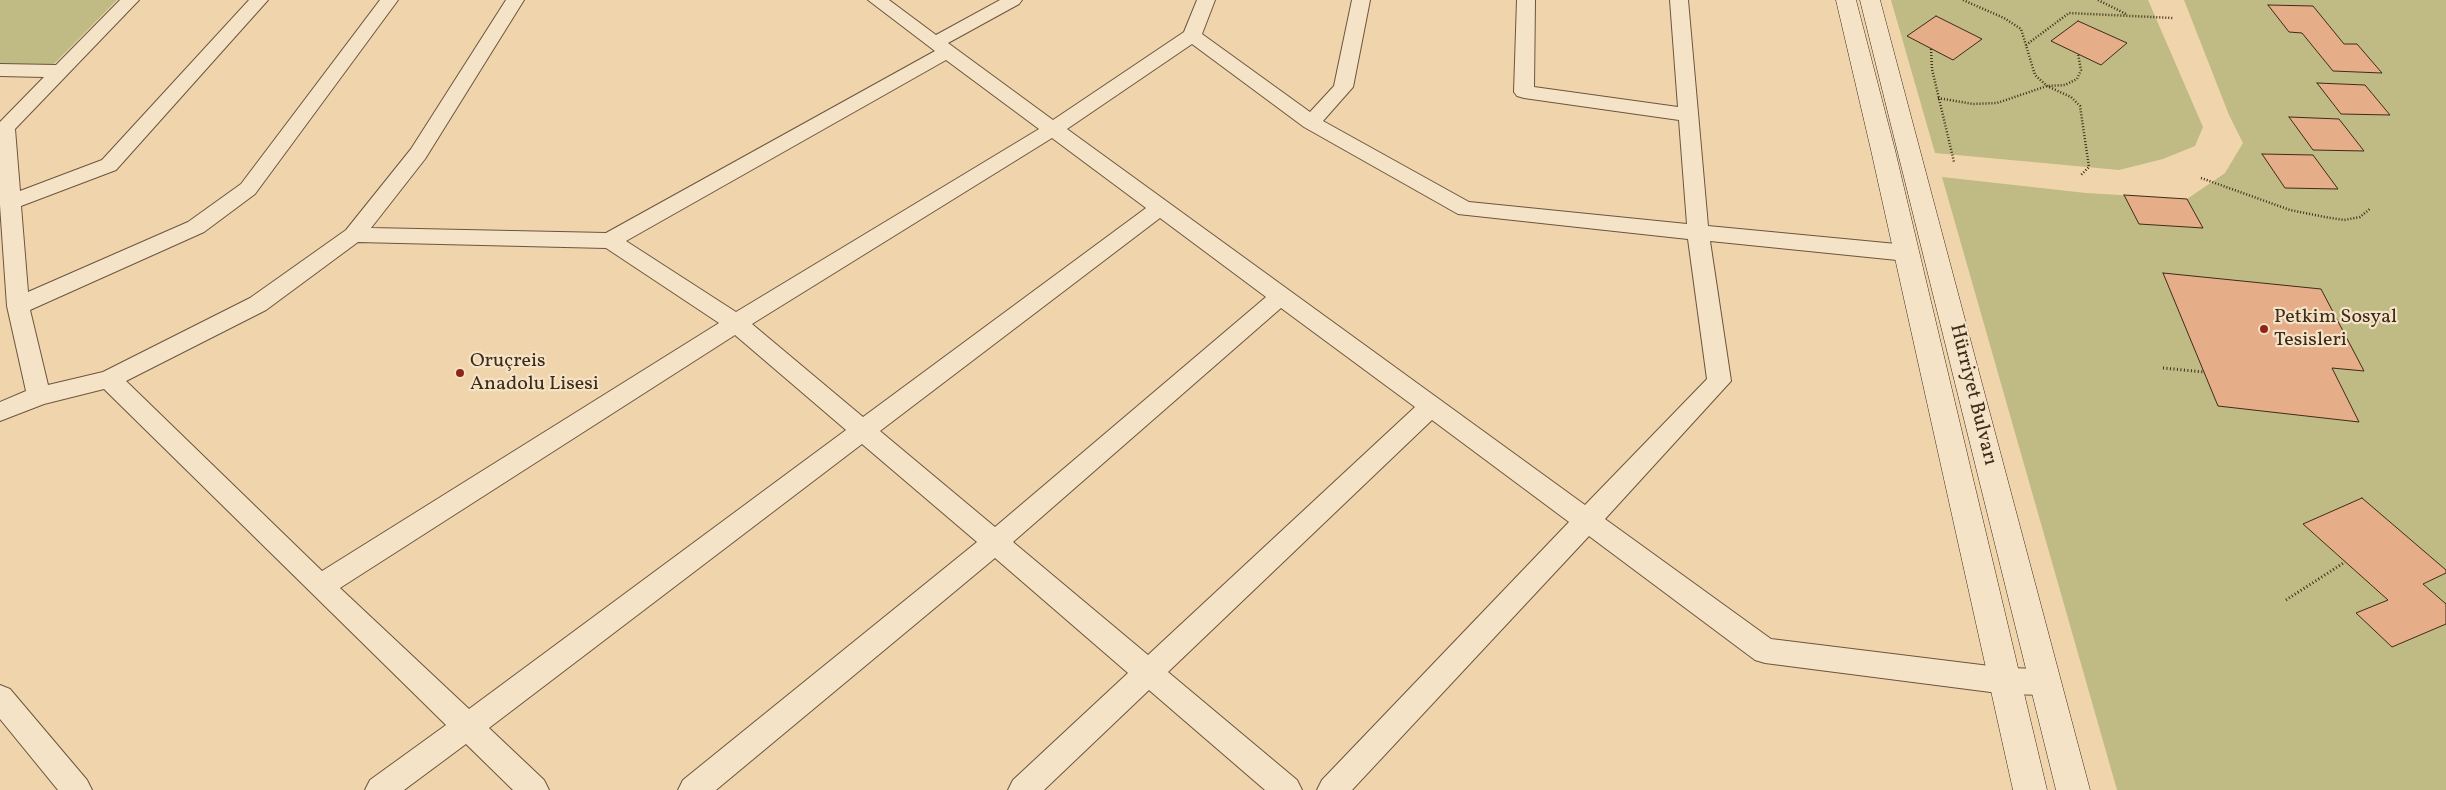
<!DOCTYPE html>
<html>
<head>
<meta charset="utf-8">
<style>
  body { margin:0 }
  canvas { display:block; background:#f0d4ab }
</style>
</head>
<body>
<canvas width="2446" height="790"></canvas>
<script>
const g = document.querySelector('canvas').getContext('2d');
g.lineJoin = 'round';
function fill(path, color) {
  g.fillStyle = color;
  g.fill(path, 'evenodd');
}
function poly(rows) {
  const path = new Path2D();
  for (const r of rows) {
    path.moveTo(r[0], r[1]);
    for (let i = 2; i < r.length; i += 2) path.lineTo(r[i], r[i + 1]);
  }
  return path;
}
function stroke(path, color, width, dash) {
  g.strokeStyle = color;
  g.lineWidth = width;
  g.lineCap = dash ? 'butt' : 'round';
  g.setLineDash(dash || []);
  g.stroke(path);
}
function drawText(font, color, halo, rows, align = 'center') {
  g.font = font + ' Vollkorn,serif';
  g.lineWidth = 4.5;
  g.setLineDash([]);
  g.textBaseline = 'middle';
  g.strokeStyle = halo;
  g.fillStyle = color;
  for (const [text, x, y, turn = 0] of rows) {
    g.save();
    g.translate(x, y);
    g.rotate((+turn || 0) * Math.PI / 180);
    g.textAlign = isNaN(turn) ? turn : align;
    if (halo) g.strokeText(text, 0, 0);
    g.fillText(text, 0, 0);
    g.restore();
  }
}
fill(poly([
  [0,0,117,0,53,65,0,64],
  [1891,0,2148,0,2203,127,2195,146,2163,159,2119,170,1935,153],
  [2184,0,2446,0,2446,790,2117,790,1942,177,2086,193,2187,199,2225,173,2243,143,2229,115]
]), '#c0bb84');
const building = poly([
  [2268,5,2313,6,2344,44,2357,44,2382,73,2333,71,2302,33,2289,32,2268,5],
  [1936,16,1982,39,1953,60,1907,36,1936,16],
  [2078,21,2127,43,2101,65,2051,41,2078,21],
  [2317,83,2365,85,2390,115,2341,114,2317,83],
  [2289,117,2339,119,2364,151,2313,150,2289,117],
  [2262,154,2313,155,2338,189,2285,188,2262,154],
  [2124,195,2187,199,2203,228,2139,224,2124,195],
  [2163,273,2321,289,2364,371,2332,368,2359,422,2218,406,2163,273],
  [2362,498,2446,570,2446,573,2423,584,2446,604,2446,624,2392,647,2356,613,2388,600,2303,524,2362,498]
]);
fill(building, '#e5ad88');
stroke(building, '#3f2b1a', 1);
const minor = poly([
  [120,0,139,0,15,129,20,191,102,160,249,0,268,0,116,170,21,206,28,292,188,222,241,184,380,0,398,0,255,194,204,232,30,310,48,385,103,372,250,298,346,230,411,149,506,0,524,0,425,159,371,228,606,233,935,51,868,0,889,0,936,35,1000,0,1022,0,1019,4,948,43,1053,120,1184,32,1197,0,1215,0,1202,34,1310,112,1334,86,1352,0,1370,0,1353,87,1323,121,1469,202,1687,224,1679,120,1524,98,1517,96,1514,92,1517,0,1535,0,1534,87,1678,107,1670,0,1688,0,1708,226,1907,245,1915,248,1918,253,1915,258,1907,261,1710,241,1731,381,1605,519,1771,639,2006,668,2045,669,2055,673,2059,682,2055,691,2045,695,2006,694,1765,663,1755,660,1589,536,1352,790,1317,790,1322,780,1569,522,1432,420,1168,672,1297,780,1302,790,1265,790,1149,690,1044,790,1008,790,1013,780,1128,673,995,558,716,790,678,790,683,780,977,542,862,444,489,728,544,780,549,790,513,790,466,744,404,790,365,790,370,780,446,725,104,389,44,404,0,421,0,402,26,391,7,306,0,205,0,122,44,77,0,76,0,64,56,65,120,0],
  [1192,44,1304,127,1458,214,1688,239,1707,379,1585,505,1067,129,1192,44],
  [946,60,1039,129,736,312,626,241,946,60],
  [1052,138,1146,208,863,417,752,324,1052,138],
  [1160,218,1266,297,995,527,880,431,1160,218],
  [358,242,606,248,719,323,322,571,126,381,266,310,358,242],
  [1281,308,1415,407,1148,655,1013,542,1281,308],
  [735,335,846,430,469,709,340,588,735,335],
  [0,685,10,689,87,780,92,790,58,790,0,719,0,685]
]);
const secondary = poly([
  [1836,0,1856,0,1895,150,2047,790,2013,790,1871,150,1836,0],
  [1860,0,1880,0,2090,790,2056,790,1860,0]
]);
stroke(minor, '#6b553e', 2);
stroke(secondary, '#3f2b1a', 1);
stroke(poly([
  [1963,0,2004,18,2021,29,2035,75,2047,86,2071,97,2080,106,2089,167,2080,176],
  [2098,0,2126,14],
  [2026,45,2069,13,2173,18],
  [1931,49,1932,69,1954,162],
  [1938,98,1973,104,1997,103,2047,86,2065,85,2077,79,2081,70,2078,54],
  [2201,178,2290,210,2325,217,2344,220,2360,217,2371,208]
]), '#3f2b1a', 2.5, [1, 2]);
stroke(poly([
  [2163,368,2204,372],
  [2286,600,2345,562]
]), '#3f2b1a', 3, [1, 2.5]);
fill(minor, '#f5e3c8');
fill(secondary, '#f5e3c8');
for (const [x, y, r, color] of [
  [2264,329,5,"#8f2418"],
  [460,373,5,"#8f2418"]
]) {
  const dot = new Path2D();
  dot.arc(x, y, r, 0, 2 * Math.PI);
  g.fillStyle = color;
  g.fill(dot);
  stroke(dot, '#f5e3c8', 2);
}
drawText('20px', '#3f2b1a', '#f5e3c8', [
  ["Petkim Sosyal",2274,318],
  ["Tesisleri",2274,341],
  ["Oruçreis",470,362],
  ["Anadolu Lisesi",470,385]
], 'left');
drawText('20px', '#3f2b1a', '#f5e3c8', [
  ["Hürriyet Bulvarı",1972,395,76]
]);
</script>
</body>
</html>
